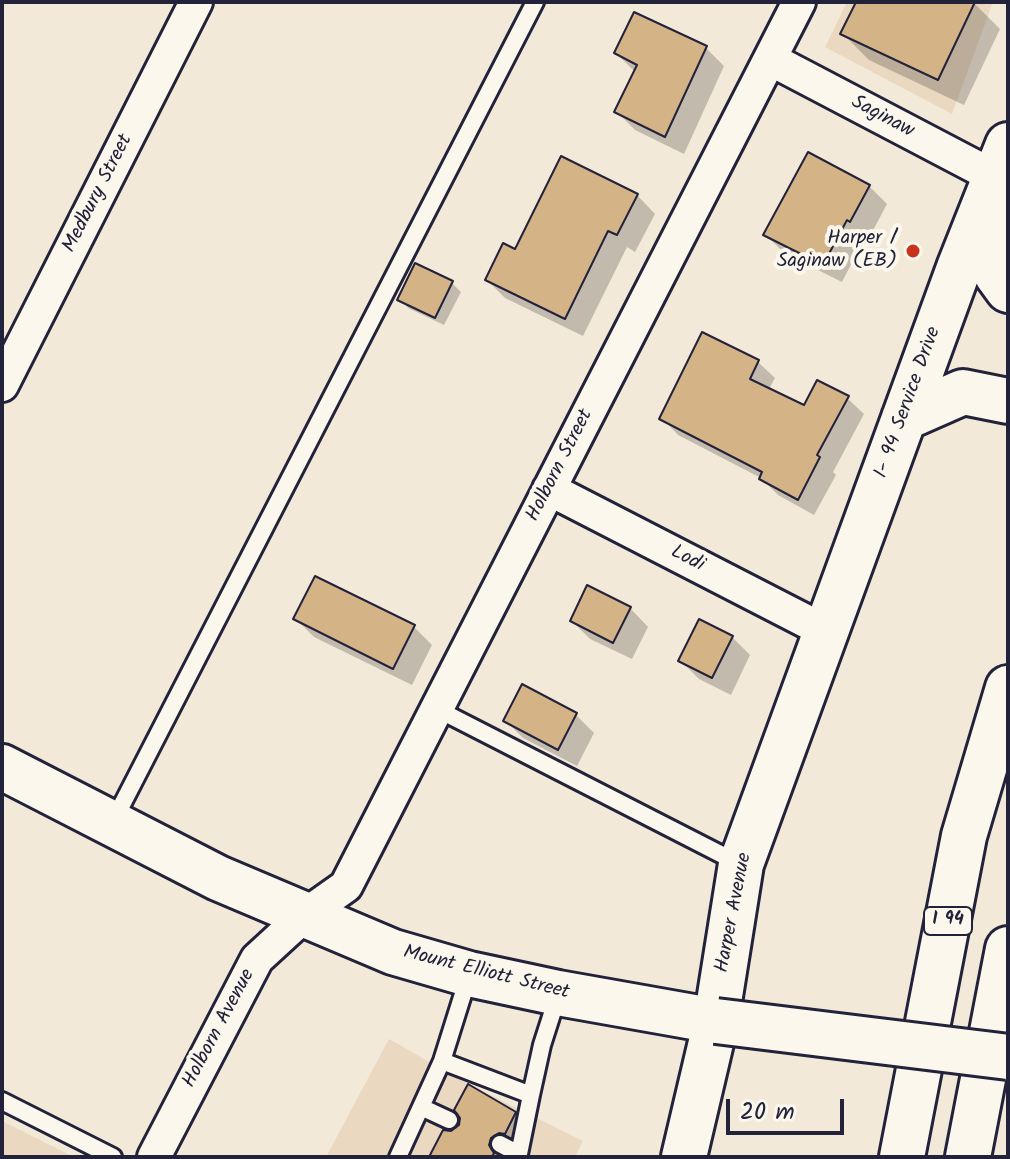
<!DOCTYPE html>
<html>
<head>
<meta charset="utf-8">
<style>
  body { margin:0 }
  #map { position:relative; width:1010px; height:1159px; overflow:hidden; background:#f3e9d8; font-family:Kalam,sans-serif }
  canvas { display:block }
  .frame { position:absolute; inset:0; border:4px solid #22223b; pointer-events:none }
  .scale { position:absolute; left:726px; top:1099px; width:118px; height:36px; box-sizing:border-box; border:4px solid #22223b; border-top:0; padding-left:10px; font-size:24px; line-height:28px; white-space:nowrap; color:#22223b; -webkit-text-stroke:6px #fbf7ec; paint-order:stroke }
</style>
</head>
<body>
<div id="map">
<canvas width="1010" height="1159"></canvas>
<div class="frame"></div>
<div class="scale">20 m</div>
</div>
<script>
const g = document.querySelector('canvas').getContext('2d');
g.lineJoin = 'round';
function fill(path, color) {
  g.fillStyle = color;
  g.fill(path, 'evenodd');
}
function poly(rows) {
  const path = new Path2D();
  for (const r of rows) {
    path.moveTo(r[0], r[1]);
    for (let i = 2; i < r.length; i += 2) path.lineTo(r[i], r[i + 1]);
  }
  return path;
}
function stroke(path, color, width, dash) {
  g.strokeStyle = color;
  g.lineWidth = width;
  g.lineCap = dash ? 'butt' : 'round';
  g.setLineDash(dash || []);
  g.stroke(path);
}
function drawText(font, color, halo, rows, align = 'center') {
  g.font = font + ' Kalam,sans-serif';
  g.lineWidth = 8;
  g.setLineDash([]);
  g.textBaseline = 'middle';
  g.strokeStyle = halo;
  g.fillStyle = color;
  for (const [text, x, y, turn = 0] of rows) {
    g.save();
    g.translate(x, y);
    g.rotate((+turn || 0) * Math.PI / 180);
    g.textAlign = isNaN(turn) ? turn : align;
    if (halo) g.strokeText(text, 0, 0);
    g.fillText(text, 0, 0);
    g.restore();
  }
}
fill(poly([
  [847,2,993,2,952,114,825,47],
  [389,1039,468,1084,583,1141,575,1157,326,1157],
  [2,1121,74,1157,2,1157]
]), '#ead9c0');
fill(poly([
  [858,2,974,3,1000,29,964,105,869,60,843,34],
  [706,48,724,66,684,154,635,130,617,112,634,71,616,53],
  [869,186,887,204,869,238,865,237,842,282,784,253,766,235],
  [637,195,655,214,635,252,627,247,583,336,505,298,487,280,516,251],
  [452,283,461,292,444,325,408,308,400,299],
  [758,362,775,378,769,389,804,408,847,398,864,414,833,472,836,475,814,515,778,495,761,478,678,435,662,418],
  [630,608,648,627,632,659,590,639,572,621],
  [296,619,414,627,432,645,412,685,314,637],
  [732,637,750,655,731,695,699,679,681,661],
  [523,687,576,715,594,733,577,766,523,738,505,720],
  [515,1113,533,1131,523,1151,508,1157,431,1157,451,1133]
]), '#0003');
const building = poly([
  [856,2,975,2,938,80,840,34,856,2],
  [634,12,707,46,665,137,614,112,637,65,614,53,634,12],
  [808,152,870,185,850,222,847,220,823,265,763,235,808,152],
  [561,156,638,194,617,235,608,231,565,319,485,280,503,243,515,249,561,156],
  [415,263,453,281,435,318,397,300,415,263],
  [702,332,759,360,750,379,804,405,817,380,849,396,817,455,820,457,798,500,759,479,762,472,659,419,702,332],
  [315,576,415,625,393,669,293,619,315,576],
  [587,585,631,607,613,643,570,621,587,585],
  [699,619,733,636,712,678,678,661,699,619],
  [522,684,577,713,558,750,503,721,522,684],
  [468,1084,516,1112,505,1134,499,1133,491,1138,489,1145,494,1153,492,1157,429,1157,443,1130,451,1131,459,1125,460,1118,454,1110,468,1084]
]);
fill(building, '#d4b387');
stroke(building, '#22223b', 2);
const service = poly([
  [437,709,740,864],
  [113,822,535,2],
  [469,975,442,1061,531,1095,542,1045,558,995],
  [2,1101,113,1157],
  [421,1107,449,1120],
  [500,1144,519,1154,531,1095],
  [398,1157,442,1061]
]);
const minor = poly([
  [770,59,995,177],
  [2,385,196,2],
  [549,489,825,631],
  [154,1157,257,959,305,915,346,886,799,2]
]);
const secondary = poly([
  [991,201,997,275,1008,290],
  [904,418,963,392,1008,401],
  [2,767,218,878,393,952,469,974,558,993,716,1021],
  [684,1157,716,1021,741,864,959,268,1008,145]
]);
const motorway = poly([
  [902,1157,964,836,1008,688],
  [968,1157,1008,949]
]);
stroke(service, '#22223b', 22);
stroke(minor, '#22223b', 38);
stroke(secondary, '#22223b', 50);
stroke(motorway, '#22223b', 50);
stroke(service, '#fbf7ec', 16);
stroke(minor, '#fbf7ec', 32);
stroke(secondary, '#fbf7ec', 44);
stroke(motorway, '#fbf7ec', 44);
const secondaryBridge = poly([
  [716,1021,1008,1057]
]);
stroke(secondaryBridge, '#22223b', 50, []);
stroke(secondaryBridge, '#fbf7ec', 44);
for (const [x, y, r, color] of [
  [913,251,8,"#c8321e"]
]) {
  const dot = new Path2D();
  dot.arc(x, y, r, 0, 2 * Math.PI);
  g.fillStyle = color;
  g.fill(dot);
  stroke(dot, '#fbf7ec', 3);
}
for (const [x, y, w] of [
  [948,921,48]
]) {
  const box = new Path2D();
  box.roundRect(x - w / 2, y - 14, w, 28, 6);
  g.fillStyle = '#fbf7ec';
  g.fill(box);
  stroke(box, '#22223b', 2);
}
drawText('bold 18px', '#22223b', null, [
  ["I 94",948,921]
]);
drawText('20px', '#22223b', '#fbf7ec', [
  ["Saginaw",882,118,28],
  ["Medbury Street",99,194,-63],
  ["I- 94 Service Drive",909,403,-70],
  ["Holborn Street",561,466,-63],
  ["Lodi",687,560,27],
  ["Harper Avenue",735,913,-79],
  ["Mount Elliott Street",486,974,14],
  ["Holborn Avenue",220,1029,-62]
]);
drawText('20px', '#22223b', '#fbf7ec', [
  ["Harper /",897,240],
  ["Saginaw (EB)",897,263]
], 'right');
</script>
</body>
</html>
